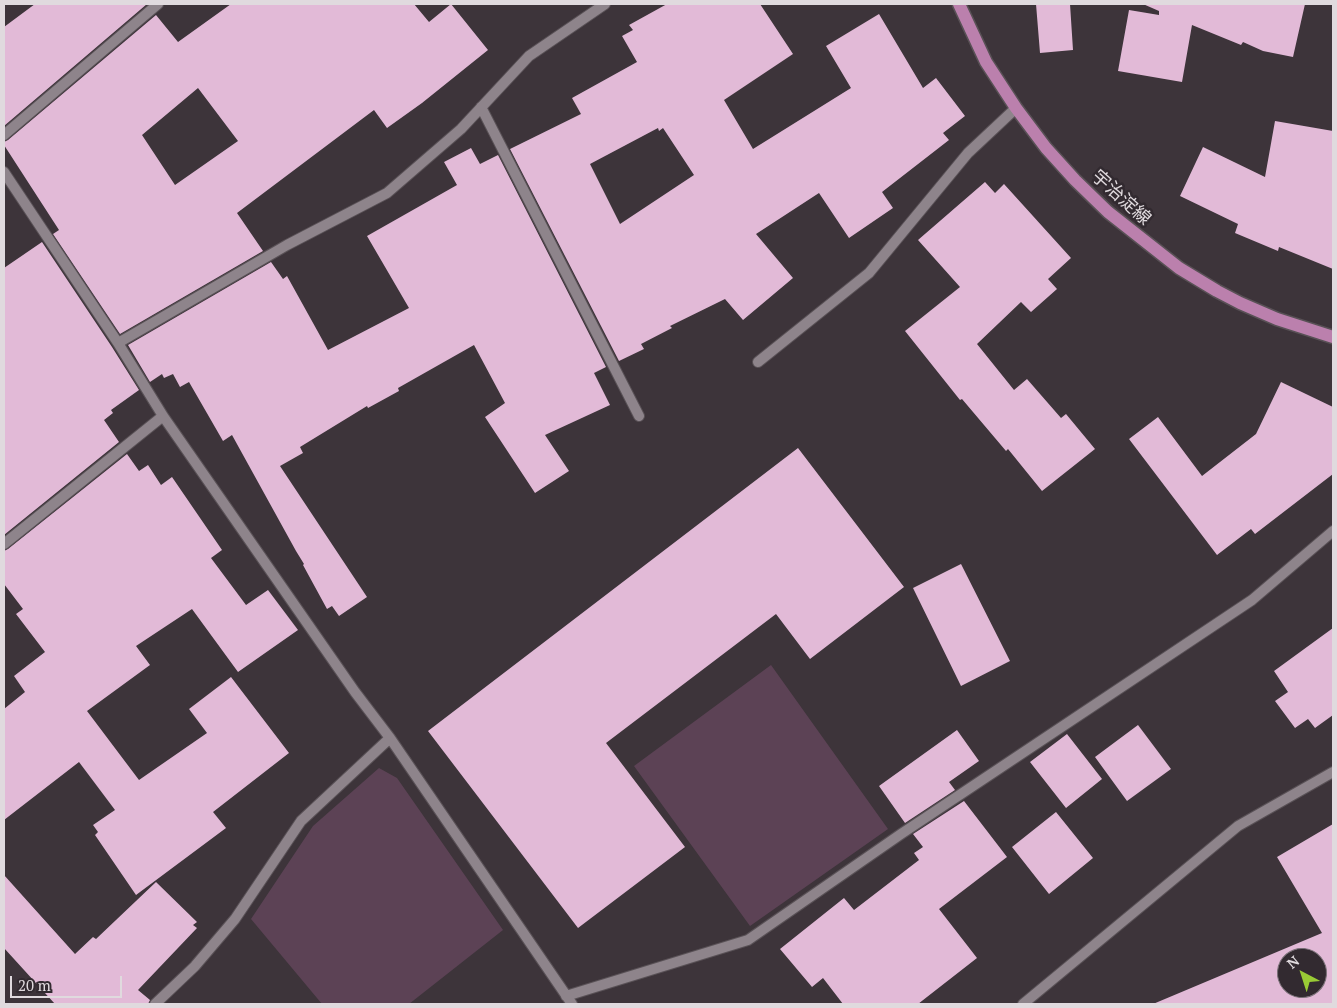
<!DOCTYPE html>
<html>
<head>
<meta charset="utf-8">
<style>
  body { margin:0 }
  #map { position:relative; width:1337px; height:1008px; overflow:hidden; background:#3d343a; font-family:"PT Serif",serif }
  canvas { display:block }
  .frame { position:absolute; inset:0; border:5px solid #e0dade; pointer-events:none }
  .north { position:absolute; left:1277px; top:948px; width:50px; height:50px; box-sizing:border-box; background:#322a30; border:1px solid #787076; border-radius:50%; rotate:320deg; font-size:14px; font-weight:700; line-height:20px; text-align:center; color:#e0dade }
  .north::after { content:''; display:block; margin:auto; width:18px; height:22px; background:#99cb35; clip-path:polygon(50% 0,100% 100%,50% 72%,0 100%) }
  .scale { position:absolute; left:10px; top:976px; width:112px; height:22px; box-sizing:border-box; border:2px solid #e0dade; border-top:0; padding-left:6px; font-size:15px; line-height:18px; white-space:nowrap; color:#e0dade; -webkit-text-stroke:4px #322a30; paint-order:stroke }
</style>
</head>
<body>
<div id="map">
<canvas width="1337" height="1008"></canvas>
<div class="frame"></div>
<div class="north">N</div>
<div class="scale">20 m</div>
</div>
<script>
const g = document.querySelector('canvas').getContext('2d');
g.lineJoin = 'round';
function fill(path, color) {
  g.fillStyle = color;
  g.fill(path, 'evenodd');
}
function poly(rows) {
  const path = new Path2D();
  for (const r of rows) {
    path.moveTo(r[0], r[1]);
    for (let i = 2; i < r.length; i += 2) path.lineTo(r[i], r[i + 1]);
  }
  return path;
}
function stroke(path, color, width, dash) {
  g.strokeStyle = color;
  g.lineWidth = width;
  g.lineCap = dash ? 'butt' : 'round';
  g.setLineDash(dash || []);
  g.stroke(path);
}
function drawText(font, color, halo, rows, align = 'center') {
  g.font = font + ' "PT Serif","Noto Sans JP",serif';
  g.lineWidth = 5;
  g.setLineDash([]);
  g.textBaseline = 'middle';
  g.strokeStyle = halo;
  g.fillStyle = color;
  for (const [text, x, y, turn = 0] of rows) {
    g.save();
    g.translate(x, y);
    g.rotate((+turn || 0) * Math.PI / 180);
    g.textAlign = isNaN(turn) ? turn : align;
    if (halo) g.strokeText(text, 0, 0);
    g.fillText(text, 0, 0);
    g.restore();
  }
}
fill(poly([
  [771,665,888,829,750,926,634,766],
  [379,768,397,778,503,930,409,1004,322,1004,251,919,313,826]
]), '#5c4255');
fill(poly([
  [35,4,147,4,4,126,4,27],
  [231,4,414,4,429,22,451,4,488,50,422,103,387,128,374,110,237,213,263,251,120,334,53,234,59,230,4,145,4,142,8,140,156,15,178,42],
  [198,88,238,141,175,185,142,135],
  [667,4,760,4,793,54,724,100,753,149,851,88,826,46,879,14,923,88,936,78,965,116,943,133,949,140,882,192,893,208,849,238,819,193,756,234,793,278,743,320,725,299,670,326,672,328,641,344,644,349,619,361,510,149,581,114,572,98,637,62,622,36,633,30,629,25],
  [658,128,659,131,663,128,694,175,620,224,590,164],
  [1036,4,1070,4,1073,50,1040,53],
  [1143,4,1305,4,1293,57,1263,51,1243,42,1241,45,1192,25,1182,82,1118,71,1129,10,1159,15,1159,11],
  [1275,121,1333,131,1333,269,1279,247,1278,251,1235,233,1238,224,1180,196,1203,147,1265,177],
  [471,148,480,164,498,155,606,367,594,373,610,405,545,435,569,471,535,493,485,417,505,403,474,345,398,388,399,391,368,408,367,406,300,447,303,453,280,466,367,597,339,616,332,606,327,609,303,565,304,564,296,551,232,435,223,441,189,382,180,387,173,374,164,378,162,374,150,382,128,345,271,262,283,279,287,276,328,350,409,308,367,236,457,185,444,162],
  [985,182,995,193,1004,184,1071,258,1048,279,1057,289,1031,312,1021,302,977,344,1014,390,1027,379,1061,418,1066,414,1095,449,1042,491,1008,449,1006,451,962,399,960,400,905,331,960,287,918,240],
  [42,242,112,347,139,390,111,410,113,413,104,420,119,442,4,535,4,268],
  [1281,382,1333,407,1333,474,1255,534,1251,529,1217,555,1129,439,1158,417,1202,476,1256,434],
  [798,448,904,587,810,659,776,614,606,743,685,847,578,928,428,731],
  [127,454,139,471,148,465,161,485,172,477,222,550,211,558,246,605,268,590,298,630,238,672,192,609,136,646,150,665,87,711,139,780,207,733,189,709,231,677,289,753,213,812,226,828,136,895,95,835,98,832,93,825,115,810,79,762,4,820,4,709,25,692,14,676,45,652,16,614,23,609,4,584,4,551,8,549],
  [961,564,1010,661,961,686,913,588],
  [1333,628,1333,715,1315,728,1308,719,1295,728,1275,701,1288,692,1274,671],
  [1138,725,1171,769,1127,801,1095,757],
  [957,730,979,761,949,782,955,790,905,823,879,786],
  [1067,734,1102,779,1066,808,1030,762],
  [964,801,1007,857,939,909,977,958,918,1004,843,1004,823,978,812,987,780,949,844,898,854,910,919,860,914,853,923,847,913,834],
  [1056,812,1093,858,1049,894,1012,847],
  [1333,824,1333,1004,1153,1004,1322,933,1277,857],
  [1287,958,1317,958,1317,988,1287,988],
  [4,875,75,954,93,937,96,939,156,882,197,922,193,925,197,928,138,990,150,1000,148,1004,55,1004,4,948]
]), '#e2bad7');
const minor = poly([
  [481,107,639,416],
  [4,135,158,4],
  [4,172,118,343,163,416,355,692,390,738,572,1004],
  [118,343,287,245,387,193,461,129,529,56,605,4],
  [758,362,869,273,968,153,1016,108],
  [4,544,163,416],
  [566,996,748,940,901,834,1252,600,1333,531],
  [155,1004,195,966,235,919,301,821,390,738],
  [1023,1004,1238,826,1333,772]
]);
const primary = poly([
  [959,4,986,62,1016,108,1046,148,1075,180,1108,212,1179,268,1217,291,1240,303,1277,319,1333,337]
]);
stroke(minor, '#595156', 12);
stroke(primary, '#595156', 15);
stroke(minor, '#8e848b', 10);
stroke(primary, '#bb80ad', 12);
drawText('18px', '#e0dade', '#322a30', [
  ["宇治淀線",1121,198,42]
]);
</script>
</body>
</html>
